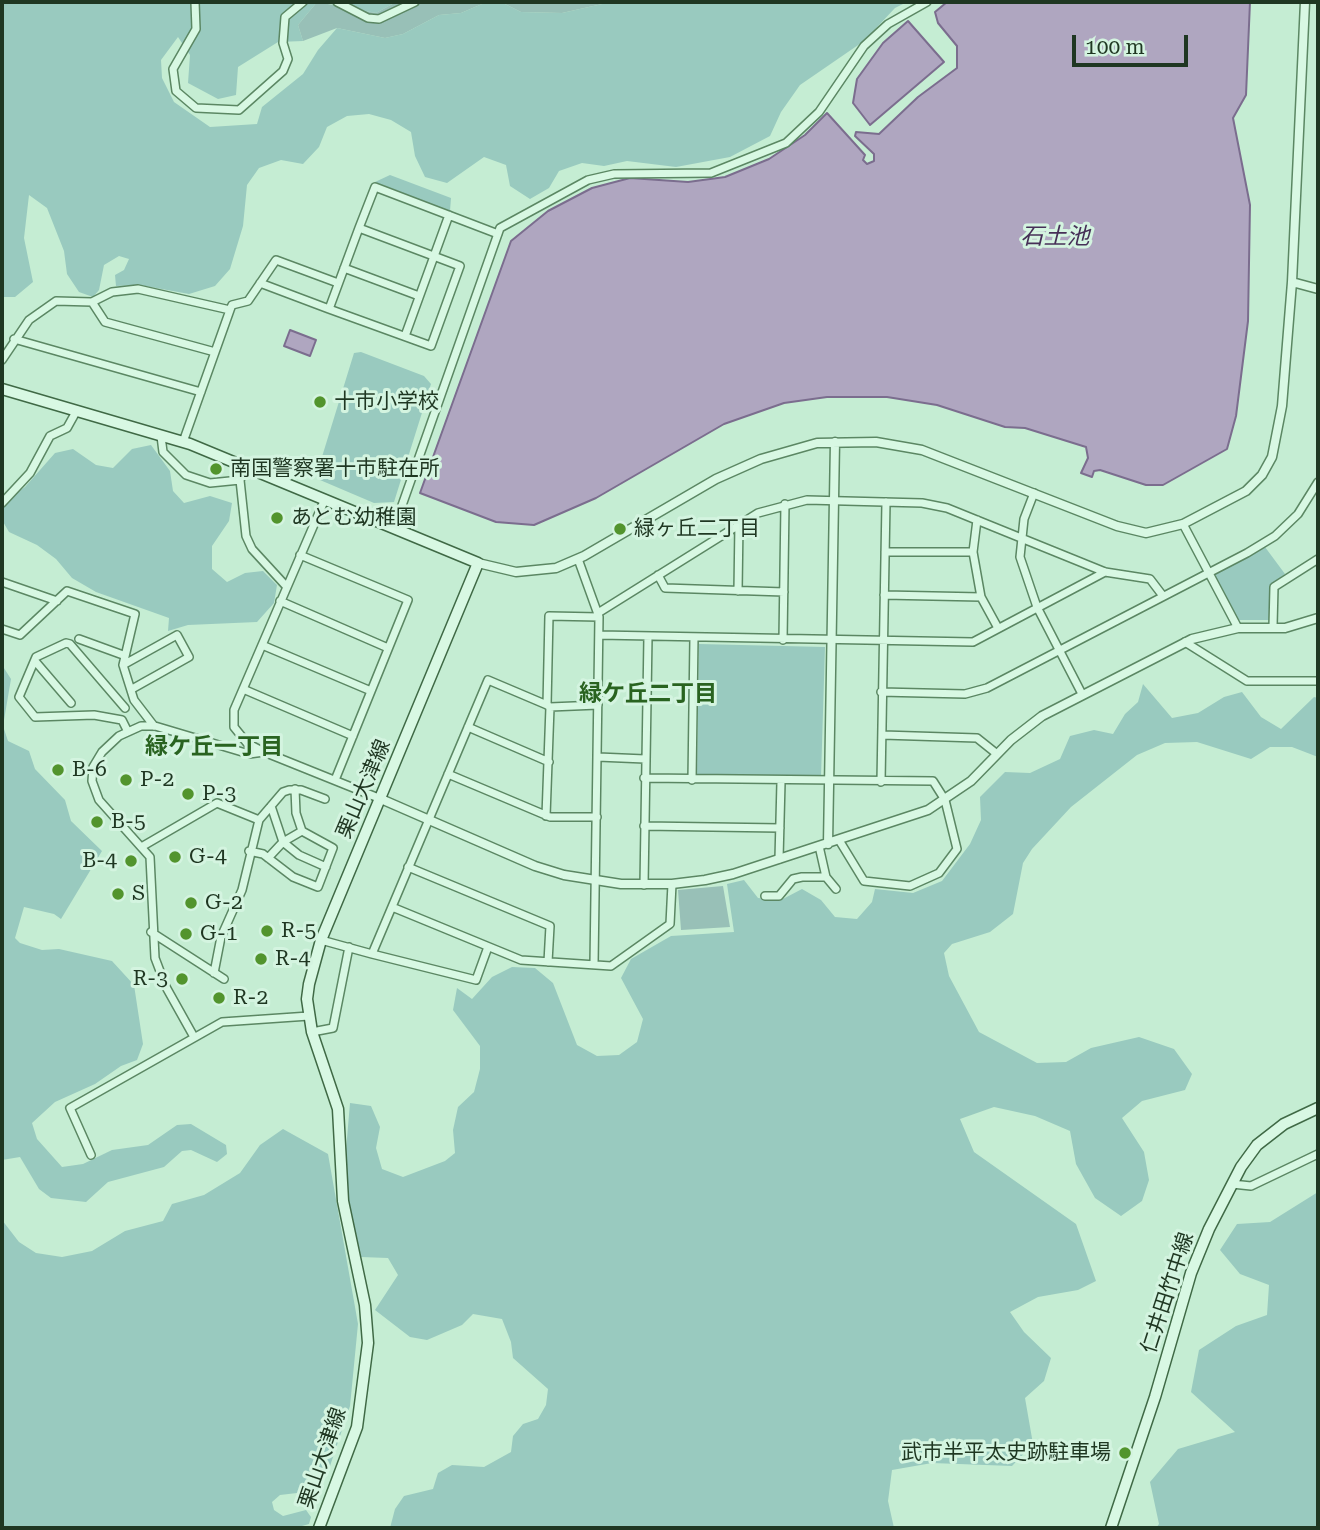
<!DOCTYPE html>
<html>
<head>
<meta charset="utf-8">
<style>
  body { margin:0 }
  #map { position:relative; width:1320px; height:1530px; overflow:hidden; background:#c5edd3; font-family:"Roboto Serif",serif }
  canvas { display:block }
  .frame { position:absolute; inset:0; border:4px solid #1f3722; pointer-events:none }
  .scale { position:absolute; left:1072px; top:35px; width:116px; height:32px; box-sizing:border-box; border:4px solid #1f3722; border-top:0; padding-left:9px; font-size:21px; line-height:24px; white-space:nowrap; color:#1f3722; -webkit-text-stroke:5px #d4f4e0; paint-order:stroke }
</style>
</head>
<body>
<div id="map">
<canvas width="1320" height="1530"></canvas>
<div class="frame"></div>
<div class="scale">100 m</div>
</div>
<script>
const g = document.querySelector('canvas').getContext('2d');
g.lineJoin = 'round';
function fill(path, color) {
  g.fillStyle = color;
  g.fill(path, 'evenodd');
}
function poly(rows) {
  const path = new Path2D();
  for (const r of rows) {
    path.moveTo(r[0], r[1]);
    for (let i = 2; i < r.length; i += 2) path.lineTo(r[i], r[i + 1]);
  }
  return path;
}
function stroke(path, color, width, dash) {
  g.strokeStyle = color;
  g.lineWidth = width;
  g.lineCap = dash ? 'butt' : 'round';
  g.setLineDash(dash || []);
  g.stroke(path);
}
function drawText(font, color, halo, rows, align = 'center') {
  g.font = font + ' "Roboto Serif","Noto Sans JP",serif';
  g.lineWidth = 6;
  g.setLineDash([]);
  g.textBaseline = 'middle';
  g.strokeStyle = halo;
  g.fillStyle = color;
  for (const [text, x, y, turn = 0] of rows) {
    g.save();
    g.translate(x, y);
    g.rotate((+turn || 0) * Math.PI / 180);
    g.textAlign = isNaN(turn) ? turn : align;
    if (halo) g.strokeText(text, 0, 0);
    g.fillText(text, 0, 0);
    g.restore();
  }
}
fill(poly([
  [2,2,317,2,298,25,303,41,278,42,238,67,236,95,218,99,188,83,190,55,178,37,161,60,162,78,174,102,210,127,257,124,262,107,303,74,318,50,337,28,385,38,403,34,439,15,461,13,482,4,505,4,521,12,562,13,611,2,907,2,895,8,864,41,800,85,781,112,770,136,730,157,676,167,627,161,604,166,582,163,559,171,549,188,530,199,510,186,506,165,484,157,447,183,425,177,415,156,411,132,391,120,369,114,347,116,327,127,319,147,303,164,281,160,259,168,247,185,243,226,230,269,215,286,189,294,140,285,116,286,115,275,124,270,129,259,119,256,104,265,99,290,93,297,79,292,67,274,64,251,47,208,29,195,24,238,33,282,15,297,2,297],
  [320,2,396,2,376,13],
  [390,175,451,198,450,211,375,182],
  [361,352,424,376,431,384,394,502,374,503,320,480,317,473,354,353],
  [151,445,170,471,173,491,184,503,210,496,232,503,229,521,212,546,212,569,227,582,245,573,263,571,277,585,274,603,257,622,188,625,168,631,169,618,96,592,72,578,56,559,37,545,9,532,2,520,2,508,8,499,25,487,55,453,73,449,96,465,113,468,132,449],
  [1265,547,1285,574,1269,586,1269,620,1238,620,1214,573],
  [699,644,825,647,821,777,697,774],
  [2,665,11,679,3,726,8,741,29,751,35,769,65,800,71,821,102,851,61,919,54,914,24,907,15,938,20,943,42,950,59,949,112,961,134,985,143,1044,137,1060,121,1066,95,1084,55,1102,32,1123,37,1139,62,1167,83,1164,112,1150,148,1145,177,1125,191,1124,226,1145,227,1154,217,1162,191,1150,182,1151,164,1167,108,1182,86,1202,51,1198,39,1189,20,1157,2,1160],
  [1143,684,1172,718,1198,713,1224,697,1242,692,1261,717,1281,729,1314,697,1318,698,1318,757,1292,747,1270,747,1251,759,1197,742,1165,743,1137,755,1071,807,1032,849,1023,863,1013,914,990,932,952,944,944,953,949,976,979,1032,1037,1063,1066,1062,1091,1048,1139,1037,1174,1049,1192,1074,1185,1090,1142,1101,1122,1118,1144,1152,1149,1180,1142,1201,1121,1216,1095,1198,1076,1164,1070,1131,1035,1116,994,1107,960,1119,974,1152,1076,1224,1096,1281,1078,1290,1038,1297,1010,1312,1024,1332,1051,1358,1044,1381,1025,1398,1033,1444,1012,1466,932,1463,892,1470,888,1501,894,1528,390,1528,395,1509,404,1496,433,1489,438,1473,452,1465,484,1467,511,1452,513,1436,523,1424,538,1419,546,1405,548,1389,513,1358,511,1342,502,1319,473,1314,462,1325,427,1340,410,1337,375,1310,398,1275,388,1258,361,1257,348,1197,345,1162,350,1103,371,1106,380,1127,376,1148,382,1169,403,1177,445,1161,455,1153,453,1130,458,1107,474,1092,480,1069,480,1046,453,1010,457,988,472,999,492,977,512,967,535,968,553,983,577,1045,597,1056,619,1055,637,1042,643,1019,621,978,631,959,671,936,734,932,727,884,744,880,758,898,781,900,802,889,821,900,835,917,857,919,872,902,875,889,913,893,942,881,970,844,981,820,980,797,1005,772,1030,773,1060,759,1070,736,1094,730,1113,734,1125,714,1138,702],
  [283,1129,328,1154,358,1324,350,1406,328,1472,314,1491,280,1495,272,1502,274,1510,283,1516,306,1510,311,1517,309,1524,295,1528,2,1528,2,1220,19,1242,36,1253,62,1257,92,1251,125,1231,163,1221,172,1204,204,1195,240,1173,260,1145],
  [1318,1192,1318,1528,1156,1528,1159,1524,1150,1482,1178,1449,1235,1432,1191,1392,1199,1350,1236,1326,1267,1315,1269,1285,1240,1274,1220,1250,1237,1224,1270,1222]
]), '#99cabf');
fill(poly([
  [317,2,376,13,396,2,611,2,562,13,521,12,505,4,482,4,461,13,439,15,403,34,385,38,337,28,303,41,298,25],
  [723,886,730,927,681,930,678,890]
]), '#98c0b7');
const water = poly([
  [947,2,1250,2,1246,95,1233,118,1250,205,1248,321,1236,416,1227,449,1163,485,1146,485,1100,470,1094,471,1092,477,1081,473,1088,458,1086,447,1025,428,1005,427,937,405,887,397,827,397,784,403,724,424,596,498,534,525,496,522,420,493,511,241,548,211,592,188,630,178,688,182,725,177,769,159,805,135,827,113,865,155,863,160,867,164,874,161,874,154,855,136,856,132,879,134,918,97,957,68,957,46,938,23,935,12,947,2],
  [908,21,944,62,870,125,853,103,857,79,883,43,908,21],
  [290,330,316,340,310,356,284,346,290,330]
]);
fill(water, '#afa6c0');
stroke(water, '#7b6d8e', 2);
const minor = poly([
  [195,2,196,29,173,69,176,91,196,108,239,110,283,71,288,59,283,43,285,17,303,2],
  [337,2,368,18,379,19,415,2],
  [359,228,460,266,431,346,329,309,359,228,375,187,498,234],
  [344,268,419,296],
  [260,283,329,309],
  [92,302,105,322,215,352],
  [230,310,232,305,248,301,276,260,338,283],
  [405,336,449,215],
  [14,339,201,392],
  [2,360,29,320,56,301,92,302,112,292,138,289,230,310,183,442],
  [161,436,163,452,186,475,210,483,240,480],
  [247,466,240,480,246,536,252,549,286,586],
  [1034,493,1024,519,1020,557,1037,607,1082,694],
  [325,499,234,710,234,727,247,743,264,752,381,799],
  [2,503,30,473,50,436,67,428,77,410],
  [977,520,973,552,981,597,998,628],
  [1183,524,1238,628],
  [394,528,500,228,588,180,614,174,711,173,786,143,819,112,864,46,888,24,927,2],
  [885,552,973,552],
  [300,555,408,600,335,780],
  [578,559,599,617,594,965],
  [658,575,665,588,784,592],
  [2,582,57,601],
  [738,591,739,523],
  [884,595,981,597],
  [280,601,388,648],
  [598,613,758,513,807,500,922,503,947,508,1105,572,1150,579,1163,596],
  [1273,626,1274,587,1318,559],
  [2,629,20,635,67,591,135,614,123,665],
  [599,635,973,642,1105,572],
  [79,639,123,655],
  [783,640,785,504],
  [1185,642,1247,681,1318,681],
  [262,645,371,691],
  [35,661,71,703],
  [132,689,189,657,177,635,123,665,134,700,154,726],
  [243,689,353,736],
  [881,692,965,694,987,688,1247,553,1275,536,1298,514,1318,482],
  [550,707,598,705],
  [125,708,70,644,66,643,36,657,19,697,35,717,94,715,122,720,127,730],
  [468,727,549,762],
  [883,735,977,738,997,754],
  [598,757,645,759],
  [448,774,550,817,597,817],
  [644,778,933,781,945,800,957,849,939,873,910,886,864,881,839,840],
  [692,780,694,637],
  [881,782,886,502],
  [271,806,283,842,299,855,326,867],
  [546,816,550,707,547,705],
  [259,820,283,792,289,790,301,790,325,799],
  [644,826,780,828],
  [143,846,217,803,259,820,242,890,221,937,214,973],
  [819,846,826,877,836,889],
  [249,851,263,854,293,877,318,887,333,848,302,831,296,813,295,789],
  [268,858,283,842,302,831],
  [779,859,781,782],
  [408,867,550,926,548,962],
  [644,885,648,636],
  [765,896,779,896,793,879,802,877,826,877],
  [392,907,521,960,611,966,670,924,672,884],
  [151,932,224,979],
  [321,940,372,954,488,680,547,705,549,616,599,617],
  [372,954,476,980,488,947],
  [312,1032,333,1028,349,947],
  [194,1037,166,987,155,958,150,857,99,800,92,781,93,767,102,752,119,736,141,726,155,726,249,754,264,752],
  [91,1155,70,1108,222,1022,309,1016],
  [1232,1184,1251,1186,1318,1154]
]);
const tertiary = poly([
  [1292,282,1318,289],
  [478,563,516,572,556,568,584,556,716,479,761,459,817,443,876,442,922,450,1117,526,1146,533,1183,524,1246,491,1262,475,1272,457,1282,406,1292,282,1305,2],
  [381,799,535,866,564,875,621,884,672,884,705,880,733,874,928,810,971,781,1011,740,1042,716,1192,639,1238,628,1285,628,1318,618],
  [828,844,835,442]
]);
const secondary = poly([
  [2,389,190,444,478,563,321,940,309,984,307,999,312,1032,338,1109,343,1201,365,1305,368,1343,357,1427,319,1528],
  [1111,1528,1155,1397,1191,1273,1209,1229,1241,1167,1257,1145,1284,1124,1318,1108]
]);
stroke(minor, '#5b8763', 10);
stroke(tertiary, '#5b8763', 11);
stroke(secondary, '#3f6945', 13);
stroke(minor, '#d8f8e3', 7);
stroke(tertiary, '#d8f8e3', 8);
stroke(secondary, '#d8f8e3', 10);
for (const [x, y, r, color] of [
  [320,402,7,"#52942d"],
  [216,469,7,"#52942d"],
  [277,518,7,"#52942d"],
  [620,529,7,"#52942d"],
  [58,770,7,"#52942d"],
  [126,780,7,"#52942d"],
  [188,794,7,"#52942d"],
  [97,822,7,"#52942d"],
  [175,857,7,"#52942d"],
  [131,861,7,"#52942d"],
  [118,894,7,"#52942d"],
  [191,903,7,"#52942d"],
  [267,931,7,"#52942d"],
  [186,934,7,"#52942d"],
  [261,959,7,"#52942d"],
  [182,979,7,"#52942d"],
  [219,998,7,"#52942d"],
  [1125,1453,7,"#52942d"]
]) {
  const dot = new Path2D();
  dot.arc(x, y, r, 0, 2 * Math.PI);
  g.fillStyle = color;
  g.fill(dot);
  stroke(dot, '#d4f4e0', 2.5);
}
drawText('21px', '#1f3722', '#d4f4e0', [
  ["十市小学校",334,402],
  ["南国警察署十市駐在所",230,469],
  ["あとむ幼稚園",291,518],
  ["緑ヶ丘二丁目",634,529],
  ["B-6",72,770],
  ["P-2",140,780],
  ["P-3",202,794],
  ["B-5",111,822],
  ["G-4",189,857],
  ["B-4",117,861,"right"],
  ["S",132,894],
  ["G-2",205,903],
  ["R-5",281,931],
  ["G-1",200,934],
  ["R-4",275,959],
  ["R-3",168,979,"right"],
  ["R-2",233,998],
  ["武市半平太史跡駐車場",1111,1453,"right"]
], 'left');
drawText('21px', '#1f3722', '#d4f4e0', [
  ["栗山大津線",364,789,-67],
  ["仁井田竹中線",1168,1293,-72],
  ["栗山大津線",323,1458,-71]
]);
drawText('italic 23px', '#462f57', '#d4f4e0', [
  ["石土池",1055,237]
]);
drawText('bold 23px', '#296320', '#d4f4e0', [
  ["緑ケ丘二丁目",648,694],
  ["緑ケ丘一丁目",214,747]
]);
</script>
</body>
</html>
